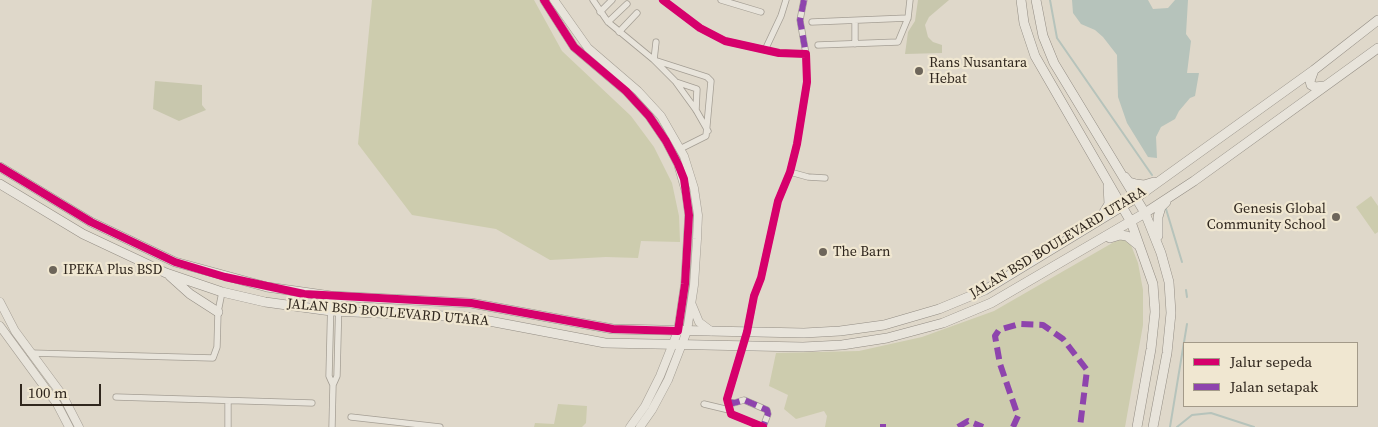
<!DOCTYPE html>
<html>
<head>
<meta charset="utf-8">
<style>
  body { margin:0 }
  #map { position:relative; width:1378px; height:427px; overflow:hidden; background:#dfd8ca; font-family:"Source Serif 4",serif }
  canvas { display:block }
  .legend { position:absolute; left:1183px; top:342px; width:175px; height:65px; box-sizing:border-box; background:#f0e7d1; border:1px solid #a39a89; margin:0; padding:6px 9px; list-style:none; font-size:15px; color:#30271e }
  .legend li { display:flex; align-items:center; gap:10px; height:25px }
  .legend b { width:25px; border:1px solid #a39a89 }
  .scale { position:absolute; left:20px; top:384px; width:81px; height:22px; box-sizing:border-box; border:2px solid #30271e; border-top:0; padding-left:6px; font-size:15px; line-height:18px; white-space:nowrap; color:#30271e; -webkit-text-stroke:4px #f0e7d1; paint-order:stroke }
</style>
</head>
<body>
<div id="map">
<canvas width="1378" height="427"></canvas>
<ul class="legend">
<li><b style="height:6px;background:#d6006c"></b>Jalur sepeda</li>
<li><b style="height:6px;background:#8e44ad"></b>Jalan setapak</li>
</ul>
<div class="scale">100 m</div>
</div>
<script>
const g = document.querySelector('canvas').getContext('2d');
g.lineJoin = 'round';
function fill(path, color) {
  g.fillStyle = color;
  g.fill(path, 'evenodd');
}
function poly(rows) {
  const path = new Path2D();
  for (const r of rows) {
    path.moveTo(r[0], r[1]);
    for (let i = 2; i < r.length; i += 2) path.lineTo(r[i], r[i + 1]);
  }
  return path;
}
function stroke(path, color, width, dash) {
  g.strokeStyle = color;
  g.lineWidth = width;
  g.lineCap = dash ? 'butt' : 'round';
  g.setLineDash(dash || []);
  g.stroke(path);
}
function drawText(font, color, halo, rows, align = 'center') {
  g.font = font + ' "Source Serif 4",serif';
  g.lineWidth = 4.5;
  g.setLineDash([]);
  g.textBaseline = 'middle';
  g.strokeStyle = halo;
  g.fillStyle = color;
  for (const [text, x, y, turn = 0] of rows) {
    g.save();
    g.translate(x, y);
    g.rotate((+turn || 0) * Math.PI / 180);
    g.textAlign = isNaN(turn) ? turn : align;
    if (halo) g.strokeText(text, 0, 0);
    g.fillText(text, 0, 0);
    g.restore();
  }
}
fill(poly([
  [372,0,534,0,562,51,631,116,654,147,672,183,679,216,680,242,641,241,638,258,606,257,550,260,496,229,412,215,358,144],
  [1371,196,1378,206,1378,232,1375,234,1356,207],
  [1124,239,1131,245,1138,263,1143,290,1143,325,1125,427,825,427,827,416,824,411,796,419,784,409,788,395,769,386,776,353,859,351,922,337,994,311,1114,242],
  [558,404,587,406,586,423,582,427,534,427,535,423,554,424]
]), '#cdccae');
fill(poly([
  [918,0,949,0,929,17,925,25,928,37,933,42,942,45,942,53,905,54,908,32,915,21],
  [155,81,202,85,202,105,206,110,179,121,153,109]
]), '#c8c7ad');
fill(poly([
  [1072,0,1148,0,1153,9,1168,8,1175,0,1188,0,1186,34,1191,41,1187,73,1199,73,1195,96,1190,98,1179,111,1175,119,1161,127,1156,137,1157,158,1148,157,1127,123,1118,97,1117,55,1103,37,1095,30,1081,24,1073,13]
]), '#b6c3bb');
stroke(poly([
  [1050,0,1057,38,1152,175],
  [1166,209,1182,262],
  [1186,290,1187,297],
  [1170,427,1187,324],
  [1177,427,1192,415,1211,413,1254,427]
]), '#b6c3bb', 2);
const minor = poly([
  [593,0,608,22,654,60,675,81,696,110,708,131],
  [663,0,700,28,725,41,779,53,806,54,807,82,797,144,790,172,778,201,761,278,754,296,747,332,727,399,731,414,763,427],
  [721,0,761,12],
  [804,0,800,20,806,54],
  [600,12,612,0],
  [855,21,855,44],
  [608,22,627,4],
  [812,22,908,18],
  [619,32,637,13],
  [656,42,654,60,707,77,711,81,706,136,680,149],
  [818,45,898,42,908,18,910,0],
  [765,50,781,16,786,0],
  [676,82,697,89,696,110],
  [790,172,808,177,825,178],
  [331,296,329,376,333,385],
  [30,353,213,358,217,347,218,312,222,292],
  [116,397,312,403],
  [728,402,734,403,744,400,767,410,768,414,763,427],
  [704,404,729,410],
  [351,417,440,427],
  [228,427,228,401],
  [332,427,333,385,337,376,339,296]
]);
const tertiary = poly([
  [544,0,574,47,626,91,649,116,666,141,678,164,686,192,689,215,685,284,678,331,660,376,645,406,630,427],
  [554,0,588,48,638,91,661,116,684,156,694,188,698,215,697,239,694,285,687,331,668,380,652,410,640,427],
  [0,302,15,331,63,396,79,427],
  [692,305,699,322,711,331],
  [0,326,57,404,69,427]
]);
const secondary = poly([
  [1021,0,1024,23,1035,56,1131,222,1153,284,1155,312,1151,349,1137,427],
  [1036,0,1043,36,1054,63,1145,213,1161,253,1169,282,1171,313,1167,353,1153,427],
  [1314,70,1310,81,1311,85,1315,87,1324,86],
  [0,167,91,222,175,262,267,287,331,296,471,303,613,329,804,333,840,331,884,325,939,309,985,290,1136,198,1314,70,1378,20],
  [1125,177,1129,182,1136,184,1144,185,1154,182],
  [0,184,83,234,166,273,222,292,265,302,331,311,468,317,605,343,803,347,842,345,887,338,943,323,991,303,1145,213,1194,181,1378,48],
  [1101,217,1109,204,1108,186],
  [1158,236,1158,217,1161,207,1166,202],
  [1110,238,1120,235,1127,236,1138,245],
  [170,276,190,294,218,312]
]);
stroke(minor, '#a49e94', 7);
stroke(tertiary, '#a49e94', 9);
stroke(secondary, '#938d84', 10);
stroke(minor, '#e8e4db', 5.5);
stroke(tertiary, '#e8e4db', 8);
stroke(secondary, '#e8e4db', 9);
stroke(poly([
  [804,0,800,20,806,54],
  [728,402,734,403,744,400,767,410,768,414,763,427],
  [880,427,886,427],
  [958,427,968,421,983,427],
  [1013,427,1018,416,1000,364,995,336,999,330,1019,324,1043,325,1063,339,1087,370,1080,427]
]), '#8e44ad', 6, [12, 6]);
stroke(poly([
  [663,0,700,28,725,41,779,53,806,54,807,82,797,144,790,172,778,201,761,278,754,296,747,332,727,399,731,414,763,427],
  [0,167,91,222,175,262,225,277,304,294,471,303,613,329,678,331,685,284,689,215,684,179,678,164,666,141,649,116,626,91,574,47,544,0]
]), '#d6006c', 8);
for (const [x, y, r, color] of [
  [919,71,5,"#6d655a"],
  [1336,217,5,"#6d655a"],
  [823,252,5,"#6d655a"],
  [53,270,5,"#6d655a"]
]) {
  const dot = new Path2D();
  dot.arc(x, y, r, 0, 2 * Math.PI);
  g.fillStyle = color;
  g.fill(dot);
  stroke(dot, '#f0e7d1', 2);
}
drawText('14px', '#30271e', '#f0e7d1', [
  ["Rans Nusantara",929,63],
  ["Hebat",929,79],
  ["Genesis Global",1326,209,"right"],
  ["Community School",1326,225,"right"],
  ["The Barn",833,252],
  ["IPEKA Plus BSD",63,270]
], 'left');
drawText('14px', '#30271e', '#f0e7d1', [
  ["JALAN BSD BOULEVARD UTARA",1058,243,-31],
  ["JALAN BSD BOULEVARD UTARA",388,313,5]
]);
</script>
</body>
</html>
